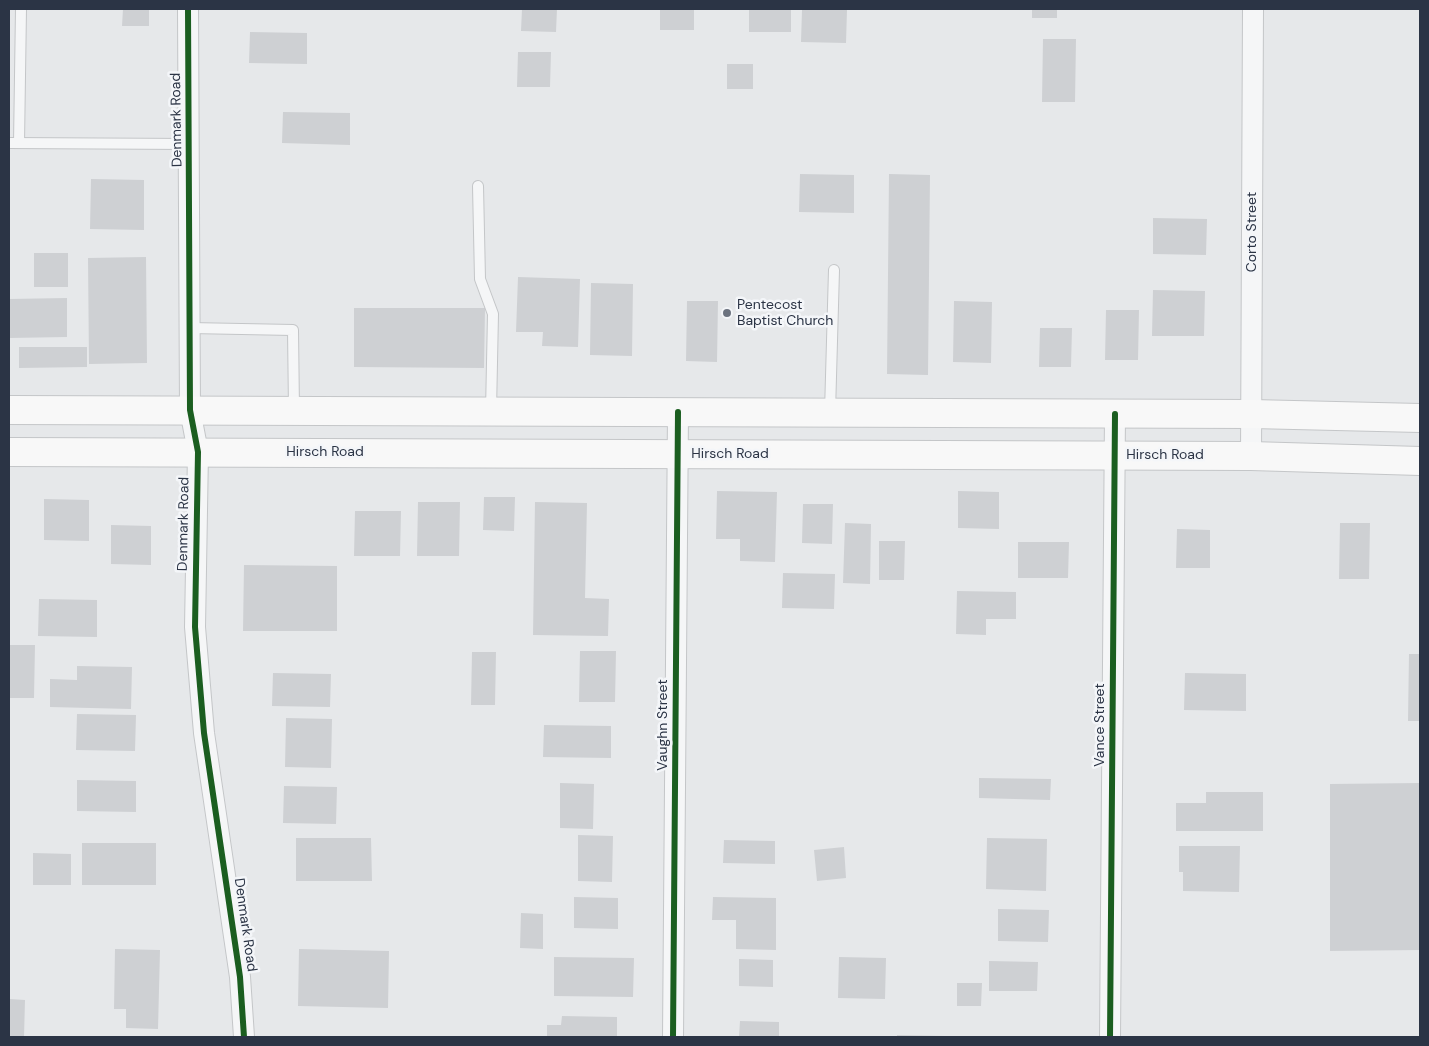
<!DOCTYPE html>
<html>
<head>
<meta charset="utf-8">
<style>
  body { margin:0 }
  #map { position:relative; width:1429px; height:1046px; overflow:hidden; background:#e6e8ea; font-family:"DM Sans",sans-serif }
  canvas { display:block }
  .frame { position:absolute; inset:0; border:10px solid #2b3445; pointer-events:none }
</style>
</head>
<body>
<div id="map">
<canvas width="1429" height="1046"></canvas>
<div class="frame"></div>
</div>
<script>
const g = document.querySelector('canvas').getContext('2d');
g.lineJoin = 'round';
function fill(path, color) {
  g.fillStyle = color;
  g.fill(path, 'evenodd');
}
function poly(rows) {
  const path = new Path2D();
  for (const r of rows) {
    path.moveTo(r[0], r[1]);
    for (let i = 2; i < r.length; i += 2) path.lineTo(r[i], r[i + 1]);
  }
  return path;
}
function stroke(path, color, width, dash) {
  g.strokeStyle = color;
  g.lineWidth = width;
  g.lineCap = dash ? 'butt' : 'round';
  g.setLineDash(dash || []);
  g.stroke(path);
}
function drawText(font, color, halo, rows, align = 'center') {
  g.font = font + ' "DM Sans",sans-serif';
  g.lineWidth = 5;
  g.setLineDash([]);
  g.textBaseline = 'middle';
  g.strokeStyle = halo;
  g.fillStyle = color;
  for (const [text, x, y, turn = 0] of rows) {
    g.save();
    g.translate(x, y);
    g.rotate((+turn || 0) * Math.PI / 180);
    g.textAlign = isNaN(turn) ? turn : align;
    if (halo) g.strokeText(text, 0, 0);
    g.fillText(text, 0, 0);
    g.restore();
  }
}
fill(poly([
  [123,9,149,9,149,26,122,26],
  [522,9,557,9,556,32,521,31],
  [660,9,694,9,694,30,660,30],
  [749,9,791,9,791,32,749,32],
  [1032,9,1057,9,1057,18,1032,18],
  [802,10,847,10,846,43,801,42],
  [250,32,307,33,307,64,249,63],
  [1043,39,1076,39,1075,102,1042,102],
  [518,52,551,52,550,87,517,87],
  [727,64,753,64,753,89,727,89],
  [283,112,350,113,350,145,282,143],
  [800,174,854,175,854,213,799,212],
  [889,174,930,175,928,375,887,374],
  [91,179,144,180,144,230,90,229],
  [1153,218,1207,219,1206,255,1153,254],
  [34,253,68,253,68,287,34,287],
  [146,257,147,363,89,364,88,258],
  [518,277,580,279,578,347,542,346,543,332,516,332],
  [591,283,633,284,632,356,590,355],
  [1153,290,1205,291,1204,336,1152,336],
  [67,298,67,337,9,338,9,299],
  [687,301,718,301,717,362,686,361],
  [954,301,992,302,991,363,953,362],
  [354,308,485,308,484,368,354,367],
  [1106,310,1139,310,1138,360,1105,360],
  [1040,328,1072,328,1071,367,1039,367],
  [19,347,87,347,87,367,19,368],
  [717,491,777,492,775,562,740,561,740,539,716,539],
  [958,491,999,492,999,529,958,528],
  [484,497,515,497,514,531,483,530],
  [44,499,89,500,89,541,44,540],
  [418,502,460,502,459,556,417,556],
  [535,502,587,503,585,598,609,599,608,636,533,635],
  [803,504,833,504,832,544,802,543],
  [355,511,401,511,400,556,354,556],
  [845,523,871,524,870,584,843,583],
  [1340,523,1370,523,1369,579,1339,579],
  [111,525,151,526,151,565,111,564],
  [1177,529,1210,530,1210,568,1176,568],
  [879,541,905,541,904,580,879,580],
  [1018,542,1069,542,1068,578,1018,578],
  [244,565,337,566,337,631,243,631],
  [783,573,835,574,834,609,782,608],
  [957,591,1016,592,1016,619,986,619,986,635,956,634],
  [39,599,97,600,97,637,38,636],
  [9,645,35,645,34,698,9,698],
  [580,651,616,651,615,702,579,702],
  [472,652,496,652,495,705,471,705],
  [1409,654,1420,654,1420,721,1408,721],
  [77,666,132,667,131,709,50,707,50,679,77,680],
  [273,673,331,674,330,707,272,706],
  [1185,673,1246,674,1246,711,1184,710],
  [77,714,136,715,135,751,76,750],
  [286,718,332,719,331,768,285,767],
  [544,725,611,726,611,758,543,757],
  [979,778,1051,779,1050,800,979,798],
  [77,780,136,781,136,812,77,811],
  [560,783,594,784,593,829,560,828],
  [1420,783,1420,950,1330,951,1330,784],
  [284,786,337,787,336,824,283,823],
  [1206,792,1263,792,1263,831,1176,831,1176,803,1206,803],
  [578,835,613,836,612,882,578,881],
  [296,838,371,838,372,881,296,881],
  [987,838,1047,839,1046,891,986,889],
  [724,840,775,841,775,864,723,863],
  [82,843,156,843,156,885,82,885],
  [1179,846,1240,846,1239,892,1183,891,1183,872,1179,872],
  [844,847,846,878,817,881,814,850],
  [33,853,71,854,71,885,33,885],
  [574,897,618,898,618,929,574,928],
  [713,897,776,898,776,950,736,949,736,920,712,920],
  [998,909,1049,910,1048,942,998,941],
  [521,913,543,914,543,949,520,948],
  [115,949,160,950,158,1029,126,1028,126,1009,114,1009],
  [299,949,389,951,388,1008,298,1006],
  [554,957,634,958,633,997,554,996],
  [839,957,886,958,885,999,838,998],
  [739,959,773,960,773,987,739,986],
  [989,961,1038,962,1037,991,989,991],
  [957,983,982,983,981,1006,957,1006],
  [9,999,25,1000,24,1037,9,1037],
  [562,1016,617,1017,617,1037,547,1037,547,1025,561,1025],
  [740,1021,779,1022,779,1037,739,1037],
  [897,1035,945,1036,945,1037,897,1037]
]), '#ced0d3');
const lane = poly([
  [9,143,190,144],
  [19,143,21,9],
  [478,186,480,279,493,314,491,411],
  [190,328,293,330,294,410],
  [830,412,834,270]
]);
const street = poly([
  [188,9,190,410,198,452,195,627,204,733,240,977,244,1037],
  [1251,456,1253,9],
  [673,1037,678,412],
  [1110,1037,1115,414]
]);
const secondary = poly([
  [9,410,1252,414,1420,418],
  [9,452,1251,456,1420,461]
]);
stroke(lane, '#c4c6c8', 12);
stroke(street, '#c4c6c8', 22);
stroke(secondary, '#c4c6c8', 30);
stroke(lane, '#f5f6f7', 10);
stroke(street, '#f5f6f7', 20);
stroke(secondary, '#f8f8f8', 28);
stroke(poly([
  [188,9,190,410,198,452,195,627,204,733,240,977,244,1037],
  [673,1037,678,412],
  [1110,1037,1115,414]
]), '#1b5e20', 6);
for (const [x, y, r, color] of [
  [727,313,5,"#6c737f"]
]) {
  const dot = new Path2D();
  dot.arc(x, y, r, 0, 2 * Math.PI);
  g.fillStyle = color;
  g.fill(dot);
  stroke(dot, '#f4f6f9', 2);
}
drawText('14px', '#2b3445', '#f4f6f9', [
  ["Denmark Road",177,120,-91],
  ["Corto Street",1252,232,-90],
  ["Hirsch Road",325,452],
  ["Hirsch Road",730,454],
  ["Hirsch Road",1165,455],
  ["Denmark Road",184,524,-89],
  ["Vaughn Street",663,725,-90],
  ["Vance Street",1100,725,-90],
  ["Denmark Road",245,925,82]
]);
drawText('14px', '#2b3445', '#f4f6f9', [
  ["Pentecost",737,305],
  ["Baptist Church",737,321]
], 'left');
</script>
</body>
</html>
